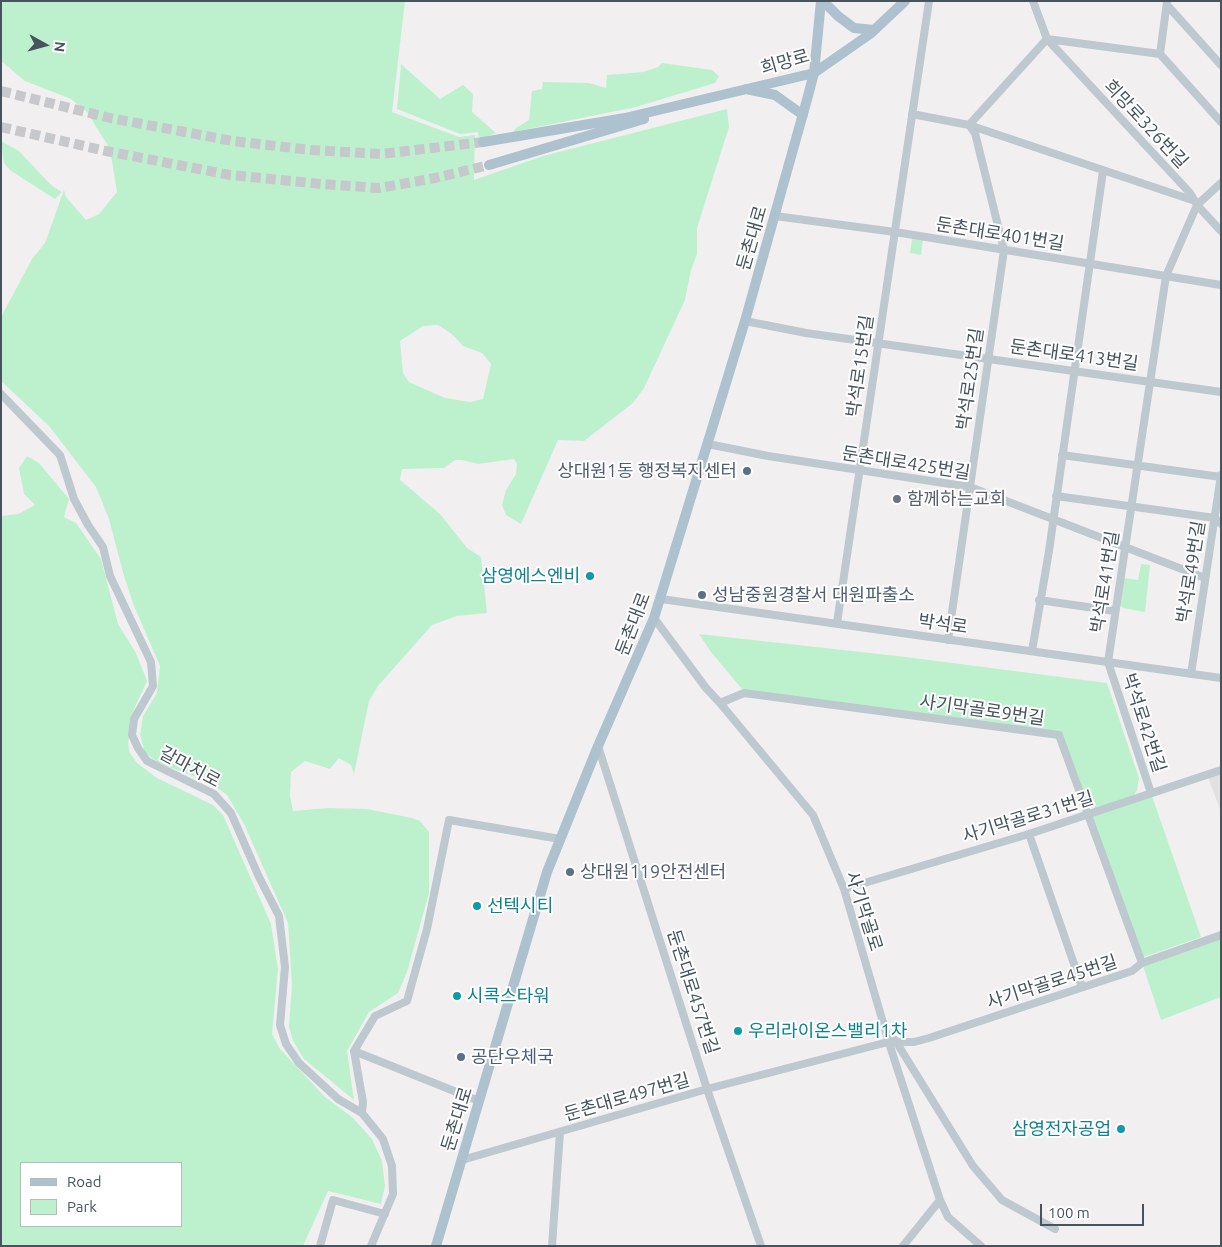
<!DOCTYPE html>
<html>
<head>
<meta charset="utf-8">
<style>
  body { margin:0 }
  #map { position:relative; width:1222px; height:1247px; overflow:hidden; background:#f2eff0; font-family:Ubuntu,sans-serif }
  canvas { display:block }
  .frame { position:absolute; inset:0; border:2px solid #47545e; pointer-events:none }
  .legend { position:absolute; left:20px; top:1162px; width:162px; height:65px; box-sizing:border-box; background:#fff; border:1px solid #b5bbbf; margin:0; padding:6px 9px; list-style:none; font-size:15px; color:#47545e }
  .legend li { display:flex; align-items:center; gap:10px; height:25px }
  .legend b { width:25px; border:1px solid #b5bbbf }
  .north { position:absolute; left:20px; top:20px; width:50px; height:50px; -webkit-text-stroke:4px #fff; paint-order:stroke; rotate:97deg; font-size:14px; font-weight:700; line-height:20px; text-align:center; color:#47545e }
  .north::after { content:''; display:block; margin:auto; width:18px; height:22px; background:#47545e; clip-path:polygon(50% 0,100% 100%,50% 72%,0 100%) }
  .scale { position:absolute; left:1040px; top:1204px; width:104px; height:22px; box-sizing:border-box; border:2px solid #47545e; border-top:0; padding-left:6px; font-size:15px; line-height:18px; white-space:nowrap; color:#47545e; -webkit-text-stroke:4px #fff; paint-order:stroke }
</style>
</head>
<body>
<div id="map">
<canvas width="1222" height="1247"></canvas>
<div class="frame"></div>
<ul class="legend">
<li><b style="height:6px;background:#aec1cf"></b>Road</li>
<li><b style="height:14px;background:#bdf1ce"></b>Park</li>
</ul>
<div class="north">N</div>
<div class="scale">100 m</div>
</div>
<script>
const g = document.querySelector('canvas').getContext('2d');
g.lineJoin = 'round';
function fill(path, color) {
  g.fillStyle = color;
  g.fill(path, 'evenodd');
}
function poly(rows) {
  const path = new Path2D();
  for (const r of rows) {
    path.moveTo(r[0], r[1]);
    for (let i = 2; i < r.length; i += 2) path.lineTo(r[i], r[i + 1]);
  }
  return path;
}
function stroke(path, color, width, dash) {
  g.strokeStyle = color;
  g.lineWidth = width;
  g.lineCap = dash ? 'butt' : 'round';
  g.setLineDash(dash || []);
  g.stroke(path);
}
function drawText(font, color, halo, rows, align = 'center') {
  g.font = font + ' Ubuntu,"Noto Sans KR",sans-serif';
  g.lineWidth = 4;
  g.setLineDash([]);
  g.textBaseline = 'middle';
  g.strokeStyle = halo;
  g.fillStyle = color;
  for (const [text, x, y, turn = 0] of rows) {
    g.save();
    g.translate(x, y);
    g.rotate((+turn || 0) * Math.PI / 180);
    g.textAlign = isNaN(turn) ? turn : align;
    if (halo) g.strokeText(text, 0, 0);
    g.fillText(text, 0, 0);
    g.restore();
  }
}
fill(poly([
  [1221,772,1221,812,1208,777]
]), '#e3e0e2');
fill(poly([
  [1,1,405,1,392,112,459,137,475,135,474,180,543,156,727,109,729,127,697,228,697,254,691,270,685,300,644,388,633,403,584,441,558,440,521,524,506,515,502,505,506,490,516,474,517,464,514,459,478,464,462,460,455,460,444,468,402,469,400,480,440,514,467,548,481,557,487,613,457,616,432,625,378,686,369,701,354,774,351,765,339,758,330,769,305,761,291,772,290,796,293,811,329,808,367,809,412,818,420,821,429,832,429,893,407,972,398,993,369,1012,347,1051,354,1100,304,1059,293,1041,289,1027,292,984,288,923,244,824,227,795,211,783,159,763,145,753,140,735,143,716,157,693,160,666,134,606,124,576,109,519,96,487,49,426,1,381,1,317,32,259,45,243,64,190,66,197,86,220,99,214,117,192,110,149,87,112,71,99,25,81,1,61],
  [438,325,452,334,463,346,482,353,491,364,483,399,470,402,445,398,409,382,403,373,400,341,423,326],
  [662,63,712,70,719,76,715,83,636,107,513,132,516,128,529,120,532,91,542,89,543,82,589,83,606,88,607,75,643,72,658,67],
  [401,64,440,99,463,85,473,94,472,112,496,133,479,140,478,132,460,134,397,109],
  [1,141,19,151,52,186,62,192,55,199,11,171,4,163],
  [912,239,923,240,921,255,910,253],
  [27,456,39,463,69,499,64,517,76,523,101,559,118,624,136,653,147,681,134,709,128,744,130,753,137,763,157,778,213,805,223,815,271,924,278,969,272,1034,280,1049,325,1097,352,1117,372,1139,382,1161,385,1186,381,1204,328,1191,303,1246,1,1246,1,516,18,514,35,505,24,494,19,468],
  [21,1163,181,1163,181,1226,21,1226],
  [1141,564,1150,565,1145,612,1123,608,1120,605,1124,578,1138,580],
  [699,634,906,657,1107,683,1139,778,1137,790,1133,797,1101,809,1092,807,1088,804,1064,739,836,702,742,689,711,652],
  [1151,793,1201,937,1141,958,1089,814],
  [1221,934,1221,997,1161,1020,1142,963]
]), '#bdf1ce');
stroke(poly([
  [1,91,110,118,233,141,311,150,381,154,483,142],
  [1,127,106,151,230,175,322,184,379,188,435,178,489,165]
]), '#c7c8cc', 10, [10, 5]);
stroke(poly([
  [1033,1,1047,39,1190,193,1197,205,1221,231],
  [1167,5,1221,65],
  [1047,39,1160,54,1221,122],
  [1160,54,1167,2],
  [912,114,969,125,1195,201],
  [969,125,1047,39],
  [775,216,895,232,1221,285],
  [745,321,806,333,1221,392],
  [1,394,60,455,74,499,88,525,103,547,110,576,151,662,153,686,134,719,132,735,138,748,147,761,214,794,231,813,259,877,279,916,285,967,280,1025,286,1044,299,1063,338,1099,362,1113,383,1139,392,1166,393,1194,371,1246],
  [708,444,768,456,970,487,1205,578],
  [1062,455,1221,477],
  [1056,496,1215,518,1221,524],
  [661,599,1221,678],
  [1039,600,1115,611],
  [654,618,706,688,720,703,813,815,844,889,889,1043,940,1200,948,1217,981,1246],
  [837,623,929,1],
  [948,640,1004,250,975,133,969,125],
  [1032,651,1049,551,1103,171],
  [1191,674,1221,475],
  [720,703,744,693,1059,735,1142,963],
  [598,746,707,1089,761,1246],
  [1151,793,1108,662,1166,276,1197,205,1221,183],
  [1029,834,1082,987],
  [844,889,1029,834,1221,770],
  [895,1040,973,1166,1002,1200,1055,1229],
  [354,1051,479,1101],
  [362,1113,363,1102,354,1051,375,1016,407,1001,427,929,449,820,560,839],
  [462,1160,707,1089,888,1042,914,1042,929,1038,1132,971,1142,963,1221,935],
  [320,1246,333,1200,385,1214],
  [552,1246,560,1132],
  [903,1246,940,1200]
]), '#bdc8cf', 8);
stroke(poly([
  [823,1,838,16,854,28,874,30],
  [746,89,775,95,803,115],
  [483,142,625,118,814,73,870,34,905,1],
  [489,165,644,119],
  [436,1246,547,872,598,746,654,618,745,321,808,96,814,73,821,1]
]), '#aec1cf', 10);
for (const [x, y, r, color] of [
  [747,471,5,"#5c6f8a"],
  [897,499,5,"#6b7280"],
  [590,576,5,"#0f9aa8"],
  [702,595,5,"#5c6f8a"],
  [570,872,5,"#5c6f8a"],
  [477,906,5,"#0f9aa8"],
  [457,996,5,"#0f9aa8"],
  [738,1031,5,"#0f9aa8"],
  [461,1057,5,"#5c6f8a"],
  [1121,1129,5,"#0f9aa8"]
]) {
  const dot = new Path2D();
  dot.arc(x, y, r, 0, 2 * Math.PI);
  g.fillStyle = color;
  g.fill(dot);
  stroke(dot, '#fff', 2);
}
drawText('18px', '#47545e', '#fff', [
  ["희망로",785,62,-16],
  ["희망로326번길",1146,124,47],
  ["둔촌대로401번길",1000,234,9],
  ["둔촌대로",752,238,-74],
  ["둔촌대로413번길",1074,355,8],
  ["박석로15번길",860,366,-82],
  ["박석로25번길",970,379,-82],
  ["둔촌대로425번길",906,463,9],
  ["박석로49번길",1191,572,-81],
  ["박석로41번길",1105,582,-81],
  ["둔촌대로",633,624,-69],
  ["박석로",943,624,8],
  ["사기막골로9번길",982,710,8],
  ["박석로42번길",1144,723,72],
  ["갈마치로",190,767,28],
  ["사기막골로31번길",1028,817,-17],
  ["사기막골로",864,911,72],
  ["사기막골로45번길",1052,982,-18],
  ["둔촌대로457번길",693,992,72],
  ["둔촌대로497번길",627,1097,-16],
  ["둔촌대로",457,1119,-73]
]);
drawText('18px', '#4e5e75', '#fff', [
  ["상대원1동 행정복지센터",737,471,"right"],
  ["성남중원경찰서 대원파출소",712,595],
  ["상대원119안전센터",580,872],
  ["공단우체국",471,1057]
], 'left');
drawText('18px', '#5b616d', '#fff', [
  ["함께하는교회",907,499]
], 'left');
drawText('18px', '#0d838f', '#fff', [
  ["삼영에스엔비",580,576,"right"],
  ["선텍시티",487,906],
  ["시콕스타워",467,996],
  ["우리라이온스밸리1차",748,1031],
  ["삼영전자공업",1111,1129,"right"]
], 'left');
</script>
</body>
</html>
